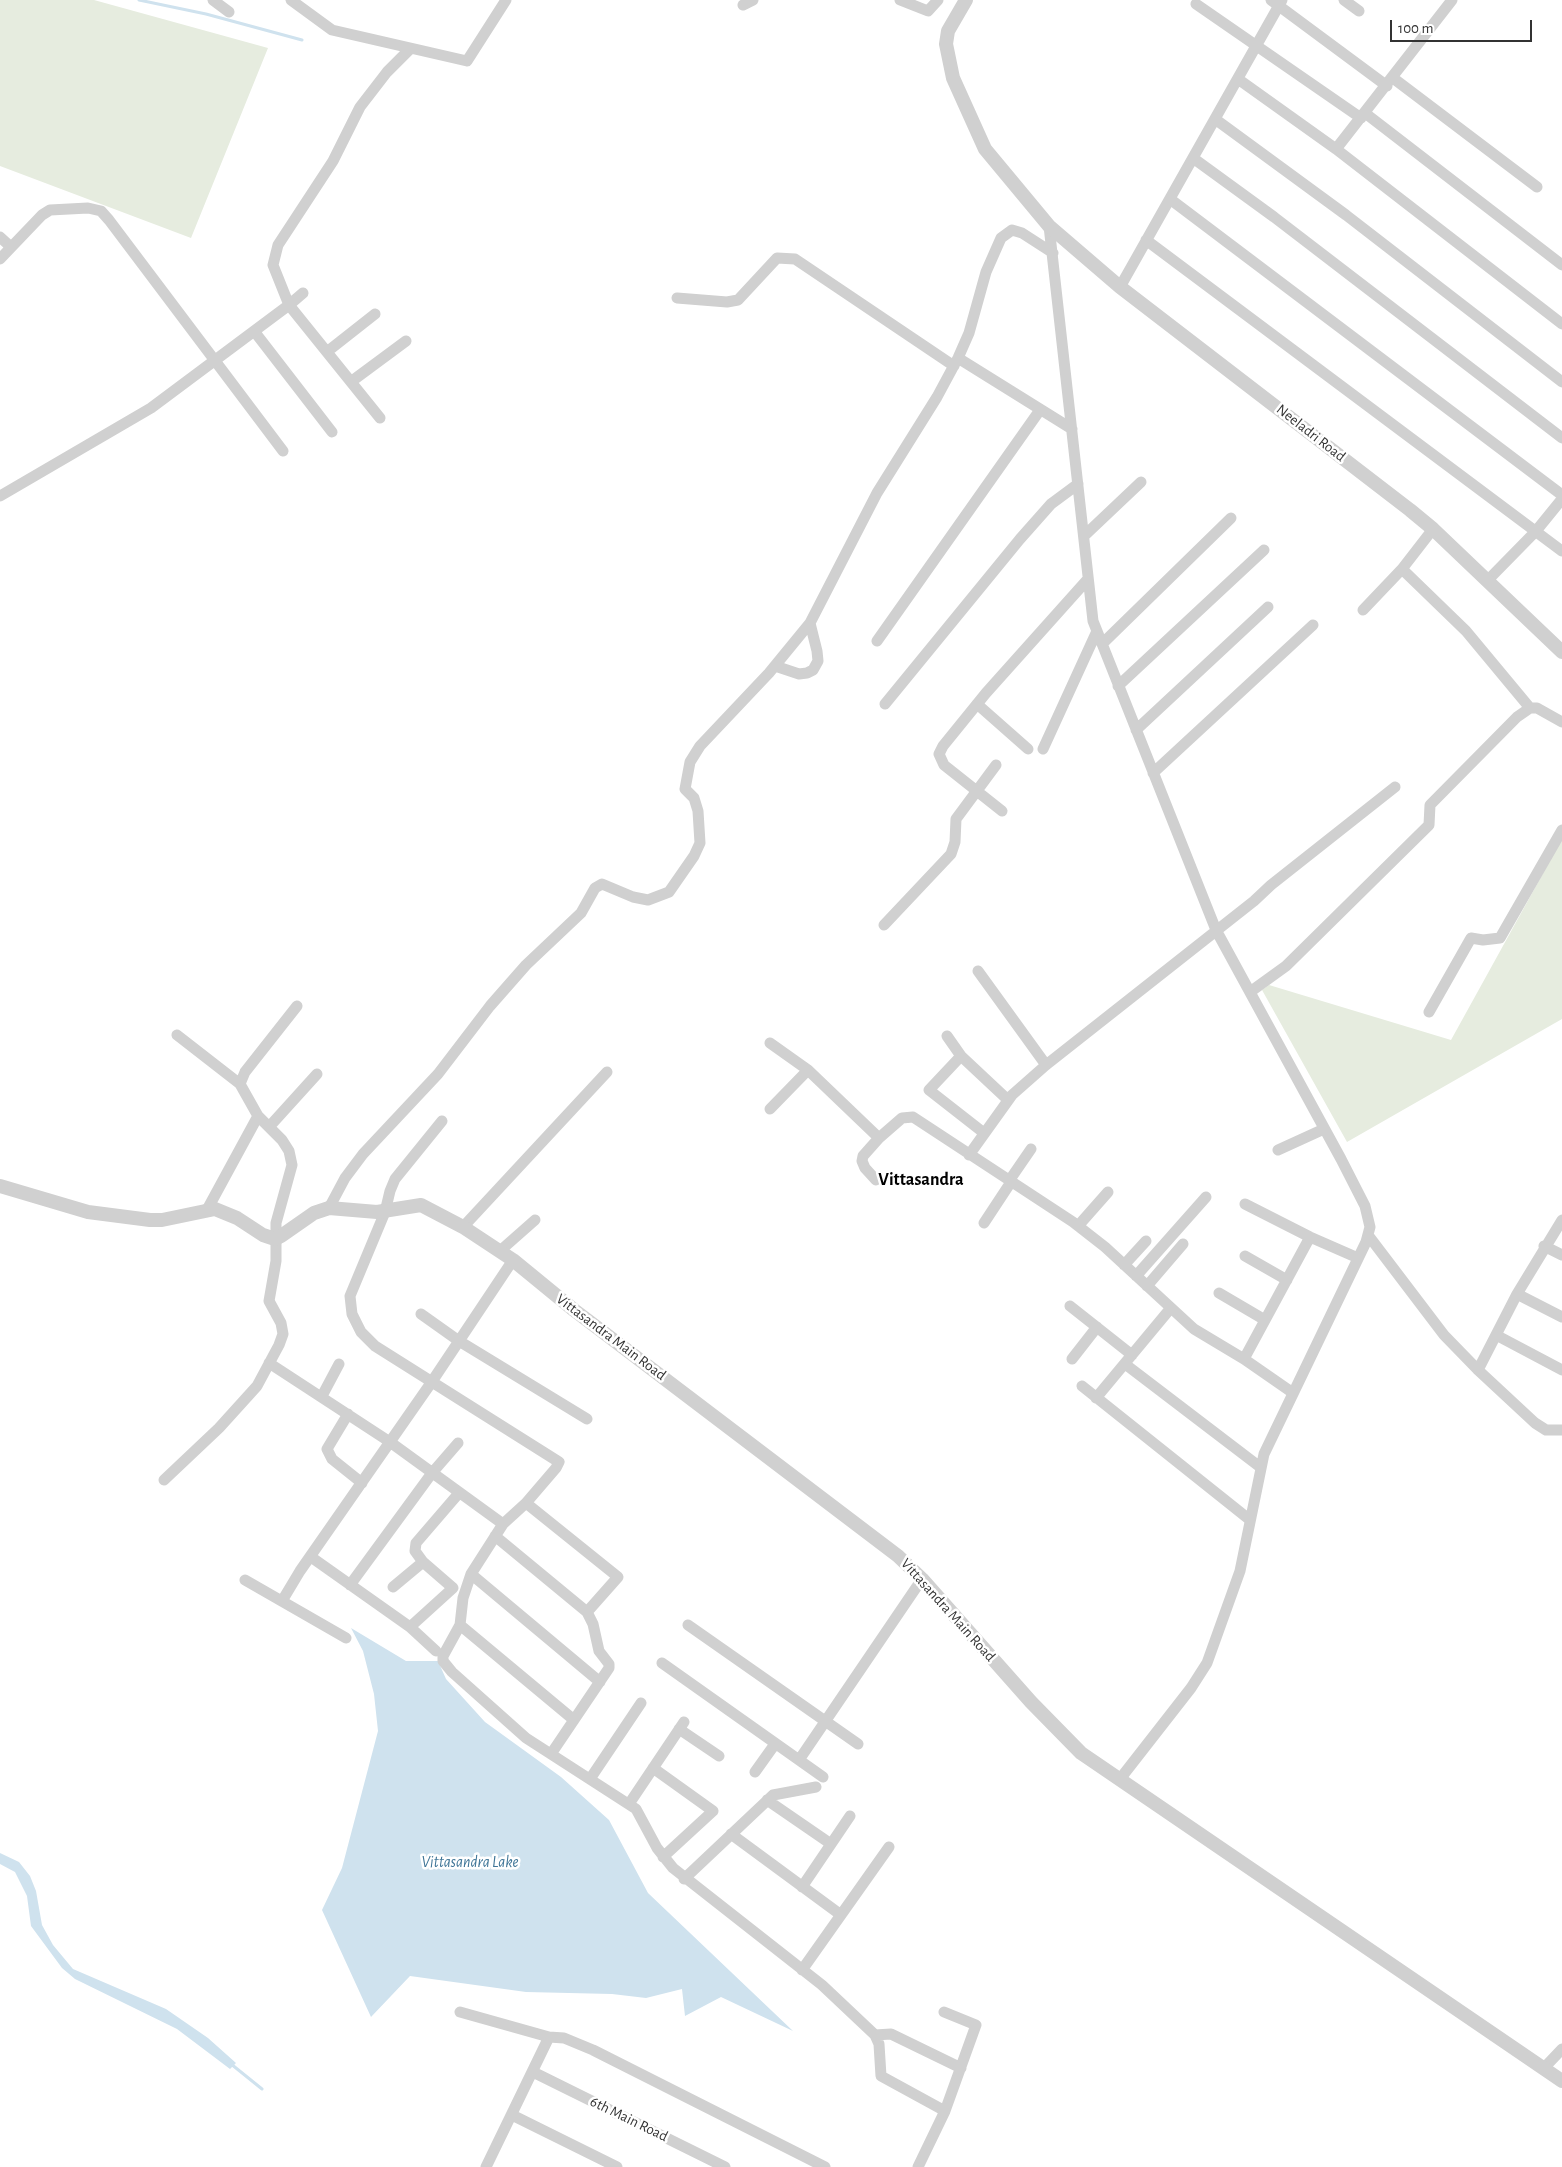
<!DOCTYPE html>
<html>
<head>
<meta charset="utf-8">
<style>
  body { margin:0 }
  #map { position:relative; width:1562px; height:2167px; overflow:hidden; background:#fff; font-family:"Alegreya Sans",sans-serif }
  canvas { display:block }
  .scale { position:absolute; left:1390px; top:20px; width:142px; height:22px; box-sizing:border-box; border:2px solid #333; border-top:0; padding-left:6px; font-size:15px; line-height:18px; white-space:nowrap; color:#333; -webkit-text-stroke:4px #fff; paint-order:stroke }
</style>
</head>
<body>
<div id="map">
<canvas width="1562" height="2167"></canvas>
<div class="scale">100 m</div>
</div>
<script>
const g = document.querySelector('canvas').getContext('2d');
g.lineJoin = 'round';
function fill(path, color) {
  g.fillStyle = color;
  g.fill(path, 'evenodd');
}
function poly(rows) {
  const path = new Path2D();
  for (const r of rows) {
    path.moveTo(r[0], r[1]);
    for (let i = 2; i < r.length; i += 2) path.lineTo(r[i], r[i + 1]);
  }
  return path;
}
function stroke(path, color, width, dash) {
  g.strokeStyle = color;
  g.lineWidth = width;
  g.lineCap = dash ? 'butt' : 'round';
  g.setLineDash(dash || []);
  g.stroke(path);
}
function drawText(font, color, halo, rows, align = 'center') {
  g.font = font + ' "Alegreya Sans",sans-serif';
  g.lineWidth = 5;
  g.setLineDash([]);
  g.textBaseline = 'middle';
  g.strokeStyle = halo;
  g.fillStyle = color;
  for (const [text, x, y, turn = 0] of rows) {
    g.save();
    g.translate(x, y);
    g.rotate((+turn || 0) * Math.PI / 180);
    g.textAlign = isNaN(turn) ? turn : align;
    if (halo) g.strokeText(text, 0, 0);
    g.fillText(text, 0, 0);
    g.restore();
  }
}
fill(poly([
  [0,0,94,0,268,48,191,238,0,166],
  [1562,839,1562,1019,1347,1142,1262,990,1269,985,1451,1040]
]), '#e6ecdf');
fill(poly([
  [351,1628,406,1661,438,1661,446,1679,485,1722,561,1777,609,1820,648,1893,793,2031,721,1997,685,2016,682,1989,646,1998,612,1994,526,1992,410,1976,371,2017,322,1910,342,1868,378,1731,374,1694,363,1651],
  [0,1853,19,1862,30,1876,36,1891,42,1925,53,1945,73,1969,166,2009,208,2038,236,2063,230,2069,177,2029,75,1979,62,1968,31,1926,27,1896,15,1872,0,1864]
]), '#cfe2ee');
stroke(poly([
  [139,0,206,14,302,40],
  [231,2064,262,2089]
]), '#cfe2ee', 3);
stroke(poly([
  [213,0,229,12],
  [291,0,332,30,467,61,506,0],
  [900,0,928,11,938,0],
  [1271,0,1387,86],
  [1344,0,1359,11],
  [1196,4,1361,118],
  [743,5,753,0],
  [1393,78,1537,187],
  [1238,79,1336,149,1562,324],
  [1365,113,1562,265],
  [1215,119,1346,215,1562,382],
  [1336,149,1452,0],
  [1193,158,1274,217,1562,438],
  [1170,199,1562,495],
  [1049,226,1093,621,1216,930,1341,1159,1365,1206,1370,1227,1366,1242,1264,1454,1240,1571,1207,1663,1191,1688,1120,1779],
  [0,237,11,247],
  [1146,240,1562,551],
  [0,259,42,215,50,210,88,208,101,211,109,220,283,451],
  [1120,287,1282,0],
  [303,293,289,305,380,418],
  [677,298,727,302,738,300,777,258,795,259,954,366],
  [254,331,332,432],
  [328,351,375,314],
  [958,358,1072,429],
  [352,381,406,341],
  [0,496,151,408,289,305,273,265,278,245,333,161,360,107,387,72,410,49],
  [1433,529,1402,569,1466,631,1530,708],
  [1084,536,1141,482],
  [1487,581,1536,531,1562,499],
  [1363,610,1402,569],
  [877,641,1040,410],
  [1102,644,1231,518],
  [775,666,799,674,807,673,813,670,818,661,817,651,810,623],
  [1118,686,1264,550],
  [885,704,1020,539,1051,504,1078,484],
  [977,704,1028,749],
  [1136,730,1268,607],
  [1043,749,1097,631],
  [1153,773,1313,625],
  [1002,811,944,765,939,754,943,746,986,693,1088,579],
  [884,925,951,854,955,842,956,819,996,765],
  [978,971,1046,1065],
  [1250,992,1286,966,1429,825,1430,805,1517,717,1530,708,1537,708,1562,722],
  [1429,1012,1471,938,1483,940,1500,938,1562,830],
  [177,1035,240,1084],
  [947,1036,961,1056,1008,1100],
  [770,1043,808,1070,879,1138,902,1118,913,1117,1073,1222,1105,1247,1194,1329,1244,1359,1293,1393],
  [961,1056,929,1090,984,1133],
  [770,1109,808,1070],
  [442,1121,395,1179,390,1191,385,1212,350,1296,352,1314,361,1332,375,1346,559,1462,556,1468,526,1503,503,1524,471,1574,463,1598,460,1625,443,1656,443,1661,452,1672,526,1738,636,1809,657,1848,673,1868,822,1985,875,2035,879,2044,881,2076,945,2111],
  [269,1127,317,1074],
  [1278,1150,1324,1129],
  [969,1155,1012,1095,1046,1065,1254,901,1271,885,1395,787],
  [876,1180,865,1168,862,1161,863,1156,879,1138],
  [1009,1181,1031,1149],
  [1245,1204,1310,1237,1358,1258],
  [208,1208,258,1116,240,1084,245,1072,297,1006],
  [329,1208,345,1178,363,1154,438,1074,490,1006,526,965,581,913,595,888,602,884,633,897,648,900,669,892,694,856,700,843,698,811,694,798,685,789,690,762,700,746,769,673,810,623,877,493,937,397,958,358,969,333,986,272,1001,238,1012,230,1022,233,1053,253],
  [984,1223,1011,1182],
  [1078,1226,1108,1192],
  [463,1227,607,1072],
  [1368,1235,1444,1335,1478,1370,1535,1423,1546,1430,1562,1430],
  [1544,1246,1562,1255],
  [501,1250,535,1220],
  [1245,1256,1287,1280],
  [1124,1265,1146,1241],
  [1136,1276,1206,1197],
  [1147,1286,1183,1244],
  [1219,1293,1265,1320],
  [1517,1294,1562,1317],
  [1070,1306,1132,1355],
  [421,1314,459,1341,587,1419],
  [1496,1335,1562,1370],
  [1072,1359,1097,1327],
  [1244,1359,1310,1237],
  [269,1363,390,1442,503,1524],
  [1125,1364,1260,1467],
  [1478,1370,1517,1294,1562,1220],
  [1082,1386,1250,1520],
  [322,1396,339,1364],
  [1096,1398,1170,1309],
  [348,1414,327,1449,332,1459,362,1483],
  [164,1480,219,1428,257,1386,279,1345,283,1334,281,1323,269,1301,276,1261,276,1223,292,1165,289,1151,282,1140,258,1116],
  [526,1503,618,1577,587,1612],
  [495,1536,587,1612,593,1624,599,1651,609,1664,609,1668,551,1754],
  [311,1557,410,1627,436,1651],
  [471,1574,600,1682],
  [245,1580,346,1638],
  [350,1585,432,1473,458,1443],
  [393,1587,423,1562],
  [282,1601,300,1571,431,1383,513,1260],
  [460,1625,574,1720],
  [688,1625,858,1744],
  [410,1627,453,1588,423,1562,415,1551,416,1543,459,1493],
  [662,1663,823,1777],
  [679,1729,719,1756],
  [799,1760,922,1579],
  [653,1768,713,1811,663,1857],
  [755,1772,775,1744],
  [590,1779,641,1703],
  [767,1800,831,1844],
  [629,1804,684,1722],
  [731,1834,841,1915],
  [684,1879,773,1795,816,1787],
  [802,1887,850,1816],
  [802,1970,889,1847],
  [460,2012,549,2037],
  [875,2035,891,2034,961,2068],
  [1543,2069,1562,2049],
  [533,2072,725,2167],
  [512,2115,617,2167],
  [486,2167,549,2037,564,2038,593,2050,825,2167],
  [918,2167,945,2111,976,2025,944,2012]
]), '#d0d0d0', 11);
stroke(poly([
  [966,0,948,31,946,44,953,78,985,149,1049,226,1120,287,1410,510,1433,529,1562,652],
  [0,1186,88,1212,150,1220,162,1220,215,1209,237,1218,263,1235,275,1239,281,1236,314,1213,329,1208,377,1212,421,1205,463,1227,513,1260,574,1310,898,1556,922,1579,1031,1702,1081,1753,1562,2081]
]), '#d0d0d0', 14);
drawText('15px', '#333', '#fff', [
  ["Neeladri Road",1311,433,38],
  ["Vittasandra Main Road",611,1337,37],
  ["Vittasandra Main Road",948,1610,48],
  ["6th Main Road",629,2119,26]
]);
drawText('italic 16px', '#3f7597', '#fff', [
  ["Vittasandra Lake",470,1862]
]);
drawText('bold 18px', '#000', '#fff', [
  ["Vittasandra",921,1180]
]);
</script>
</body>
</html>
